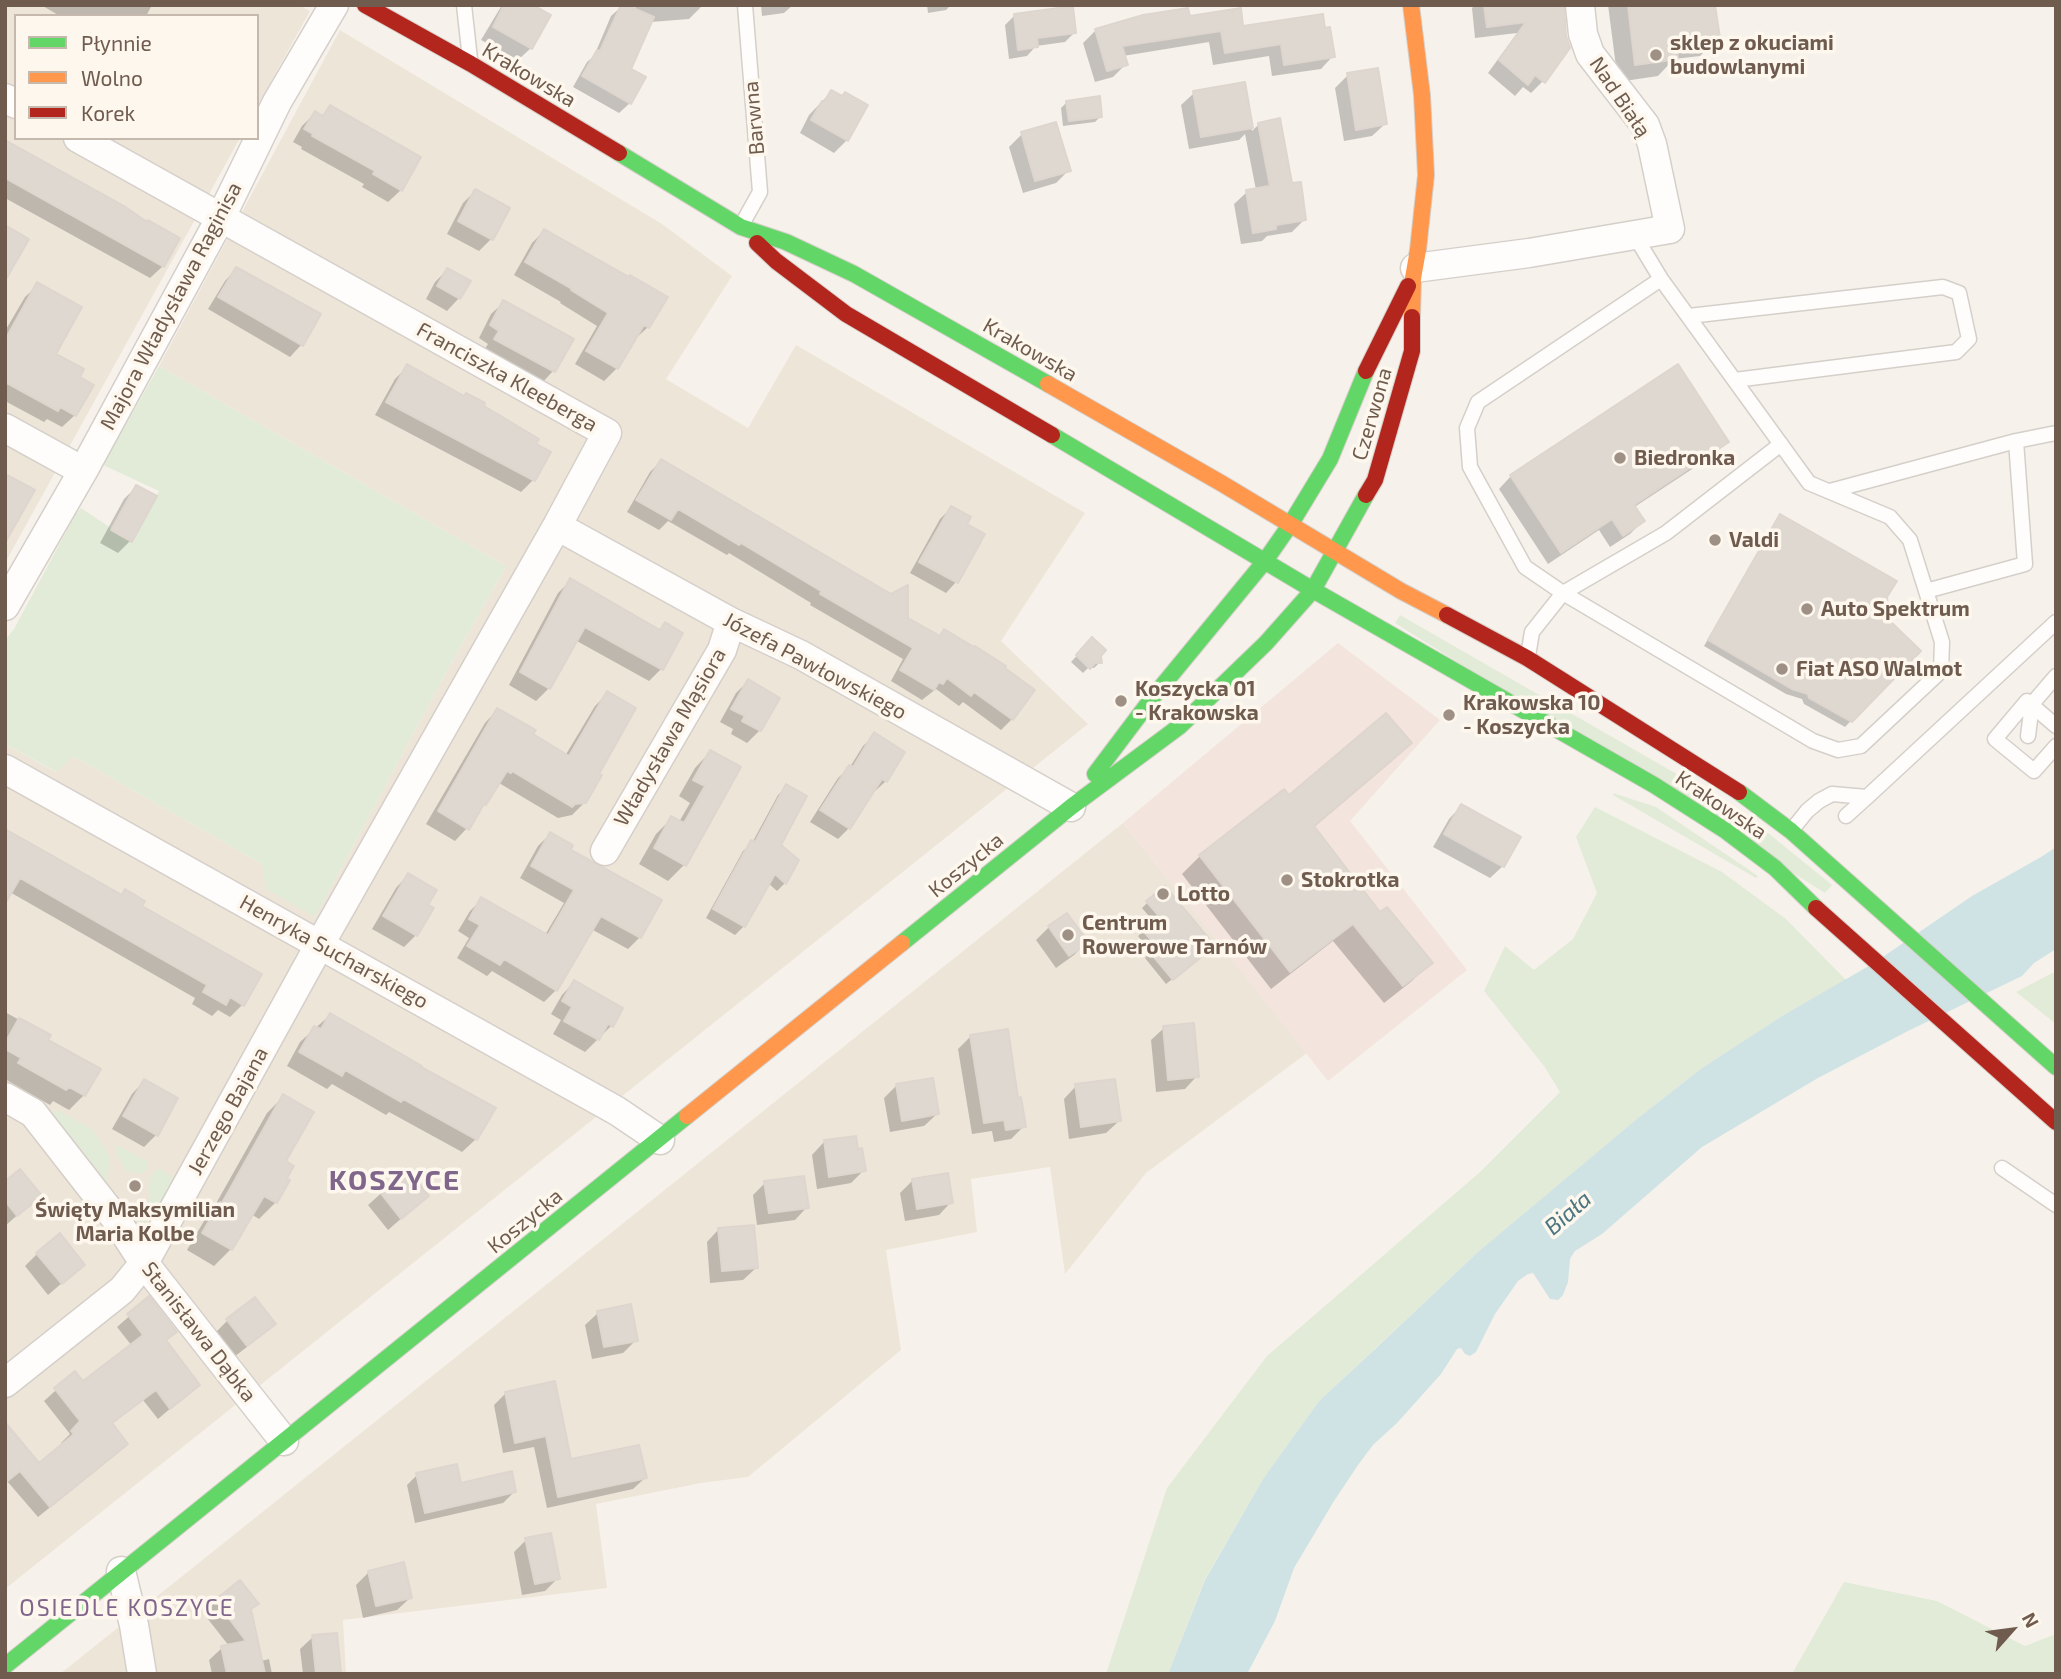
<!DOCTYPE html>
<html>
<head>
<meta charset="utf-8">
<style>
  body { margin:0 }
  #map { position:relative; width:2061px; height:1679px; overflow:hidden; background:#f6f2eb; font-family:"Exo 2",sans-serif }
  canvas { display:block }
  .frame { position:absolute; inset:0; border:7px solid #705c4e; pointer-events:none }
  .legend { position:absolute; left:14px; top:14px; width:245px; height:126px; box-sizing:border-box; background:#fdf7ed; border:2px solid #c5b9ad; margin:0; padding:9px 12px; list-style:none; font-size:21px; color:#705c4e }
  .legend li { display:flex; align-items:center; gap:14px; height:35px }
  .legend b { width:35px; border:2px solid #c5b9ad }
  .north { position:absolute; left:1977px; top:1595px; width:70px; height:70px; -webkit-text-stroke:5px #fdf7ed; paint-order:stroke; rotate:62deg; font-size:19px; font-weight:700; line-height:28px; text-align:center; color:#705c4e }
  .north::after { content:''; display:block; margin:auto; width:24px; height:32px; background:#705c4e; clip-path:polygon(50% 0,100% 100%,50% 72%,0 100%) }
</style>
</head>
<body>
<div id="map">
<canvas width="2061" height="1679"></canvas>
<div class="frame"></div>
<ul class="legend">
<li><b style="height:9px;background:#63d668"></b>Płynnie</li>
<li><b style="height:9px;background:#ff974d"></b>Wolno</li>
<li><b style="height:9px;background:#b3261e"></b>Korek</li>
</ul>
<div class="north">N</div>
</div>
<script>
const g = document.querySelector('canvas').getContext('2d');
g.lineJoin = 'round';
function fill(path, color) {
  g.fillStyle = color;
  g.fill(path, 'evenodd');
}
function poly(rows) {
  const path = new Path2D();
  for (const r of rows) {
    path.moveTo(r[0], r[1]);
    for (let i = 2; i < r.length; i += 2) path.lineTo(r[i], r[i + 1]);
  }
  return path;
}
function stroke(path, color, width, dash) {
  g.strokeStyle = color;
  g.lineWidth = width;
  g.lineCap = dash ? 'butt' : 'round';
  g.setLineDash(dash || []);
  g.stroke(path);
}
function drawText(font, color, halo, rows, align = 'center') {
  g.font = font + ' "Exo 2",sans-serif';
  g.lineWidth = 7;
  g.setLineDash([]);
  g.textBaseline = 'middle';
  g.strokeStyle = halo;
  g.fillStyle = color;
  for (const [text, x, y, turn = 0] of rows) {
    g.save();
    g.translate(x, y);
    g.rotate((+turn || 0) * Math.PI / 180);
    g.textAlign = isNaN(turn) ? turn : align;
    if (halo) g.strokeText(text, 0, 0);
    g.fillText(text, 0, 0);
    g.restore();
  }
}
fill(poly([
  [5,5,299,5,310,11,257,107,257,16,16,16,16,138,240,138,5,563],
  [340,30,662,224,732,276,666,379,748,428,796,345,1085,513,1001,641,1088,724,5,1589,5,744,56,772,72,757,80,760,262,864,315,917,449,667,506,566,159,366],
  [1123,823,1307,1053,1146,1173,1065,1274,1050,1167,971,1179,977,1232,886,1250,901,1350,748,1477,701,1483,596,1504,607,1588,343,1620,346,1674,60,1674]
]), '#eee5d9');
fill(poly([
  [1338,643,1440,720,1350,821,1467,970,1328,1081,1123,823]
]), '#f3e5dd');
fill(poly([
  [159,366,506,566,449,667,315,917,266,889,262,864,80,760,72,757,57,772,5,744,5,640,14,629,75,515,81,508,133,543,159,491,103,465],
  [1400,615,1741,811,1832,885,1825,893,1395,623],
  [1613,793,1656,807,1758,876,1756,878,1613,795],
  [1595,807,1722,872,1786,919,1846,980,1782,1016,1702,1068,1638,1118,1479,1251,1319,1401,1263,1479,1205,1579,1168,1674,1106,1674,1167,1488,1267,1356,1480,1172,1560,1092,1544,1066,1484,991,1505,946,1534,970,1573,939,1597,893,1576,837],
  [2056,971,2056,1024,2016,992],
  [56,1109,93,1130,109,1155,110,1164,107,1178,109,1185,53,1116],
  [115,1144,147,1161,148,1167,146,1171,142,1174,126,1171,117,1155],
  [159,1168,174,1178,151,1218,147,1222,137,1222,118,1199,129,1205,140,1207,146,1204,149,1199,148,1187,151,1176],
  [1844,1582,1937,1601,2025,1646,2056,1634,2056,1674,1792,1674]
]), '#e2ebd7');
fill(poly([
  [2056,847,2056,949,2034,963,2022,976,1908,1031,1818,1078,1702,1147,1602,1234,1575,1251,1570,1259,1568,1282,1563,1295,1558,1300,1550,1299,1533,1273,1528,1274,1518,1281,1495,1314,1476,1352,1470,1356,1465,1354,1461,1348,1457,1349,1441,1374,1397,1423,1373,1445,1358,1465,1334,1501,1294,1568,1275,1621,1247,1674,1168,1674,1205,1580,1263,1479,1319,1401,1375,1349,1479,1251,1638,1118,1702,1068,1782,1016,1874,963,1972,896,2041,857]
]), '#cfe2e4');
fill(poly([
  [41,5,147,5,151,7,146,16,60,16],
  [502,5,529,5,531,48,518,60,481,40],
  [635,5,702,6,689,19,651,22,629,69,630,103,619,113,573,87,587,62,594,56,611,16,622,6,636,12],
  [761,5,793,5,784,13,762,16],
  [927,5,951,5,946,10,928,13],
  [1475,5,1562,5,1543,81,1531,93,1523,87,1515,96,1488,73,1517,33,1475,38,1472,8],
  [1608,5,1713,5,1718,38,1700,56,1674,59,1658,76,1618,82],
  [1014,16,1075,32,1065,42,1036,46,1027,56,1009,59,1005,25],
  [1188,18,1242,28,1324,30,1333,56,1321,69,1272,76,1269,56,1213,65,1209,42,1123,56,1126,64,1113,77,1095,82,1083,43,1095,31],
  [1348,75,1385,124,1372,136,1344,141,1335,88],
  [1244,84,1252,131,1259,124,1291,185,1305,219,1292,232,1267,236,1262,241,1241,244,1234,204,1247,192,1256,190,1245,134,1239,140,1189,149,1181,105,1194,93],
  [831,92,841,98,847,140,834,153,800,133,809,115],
  [1067,102,1101,116,1095,122,1063,126,1061,108],
  [330,107,401,190,388,202,362,187,364,184,301,149,302,147,293,142,302,126,315,113,321,117],
  [1022,134,1069,170,1056,183,1023,193,1009,147],
  [5,143,163,266,150,278,5,198],
  [475,191,491,239,479,251,447,234,463,203],
  [544,231,629,279,648,327,635,339,617,368,604,381,575,364,597,326,560,303,561,302,514,275,532,243],
  [236,269,318,315,301,345,290,357,208,309,225,281],
  [447,270,459,298,447,311,426,299,435,282],
  [38,285,53,354,77,378,75,415,62,427,47,419,44,422,5,401,5,331,25,297],
  [504,302,572,339,553,371,541,384,483,352,488,344,479,338,491,314],
  [408,366,481,407,534,444,533,480,521,492,375,415,395,379],
  [1727,442,1715,454,1633,508,1643,521,1630,534,1610,547,1599,530,1548,564,1499,489,1511,476],
  [661,461,906,619,938,637,945,631,1012,719,1001,730,963,702,959,706,936,689,922,700,891,681,903,659,810,605,811,603,729,553,727,555,668,521,659,530,627,512,650,472],
  [136,487,130,541,118,553,100,543,124,499],
  [951,508,965,525,983,535,956,582,946,593,910,573,940,519],
  [1780,516,1886,597,1888,621,1919,651,1845,727,1804,704,1802,699,1786,694,1704,646,1775,522],
  [570,581,658,631,665,624,661,669,649,681,575,640,549,688,536,701,509,685,558,593],
  [1092,639,1100,655,1100,662,1094,668,1088,668,1083,673,1071,662],
  [748,681,760,730,747,743,731,734,733,729,720,722,736,693],
  [607,694,597,774,585,802,572,815,558,818,499,783,485,804,476,813,467,828,455,841,426,824,485,723,497,710,531,735,565,756,595,706],
  [875,735,886,781,874,792,872,791,849,828,838,839,810,822,838,778,850,767,863,746],
  [1410,743,1392,761,1313,828,1380,915,1430,962,1412,981,1384,1003,1333,941,1271,989,1182,874,1200,856,1289,797],
  [710,752,739,768,684,865,668,881,639,864,656,834,672,818,679,822,690,803,679,796,695,768],
  [787,786,778,845,785,883,777,891,768,883,744,926,735,935,706,918,743,851,752,843,778,795],
  [1461,806,1503,866,1490,878,1433,847,1449,819],
  [550,834,568,850,640,937,628,949,591,929,556,990,544,1002,492,971,487,976,457,958,469,938,458,931,470,911,482,899,545,935,564,903,520,878,538,846],
  [37,847,139,907,243,1004,230,1017,218,1010,212,1016,192,1004,195,998,8,891],
  [408,875,426,905,416,935,404,947,372,929,396,888],
  [1148,902,1207,952,1166,984,1145,958,1150,952,1138,936,1154,922,1142,908],
  [1067,915,1086,943,1074,955,1056,968,1036,940,1049,927],
  [574,982,611,1026,585,1052,553,1034,561,1020,551,1014,562,995],
  [5,1012,48,1036,46,1040,84,1095,69,1110,53,1101,50,1105,5,1079,7,1073,5,1073],
  [330,1015,476,1139,462,1152,389,1112,386,1115,332,1084,327,1089,287,1066,300,1042],
  [1164,1028,1197,1076,1185,1089,1156,1092,1151,1040],
  [971,1036,1016,1100,1024,1126,1011,1139,994,1142,992,1131,972,1134,958,1049],
  [144,1081,156,1135,144,1147,112,1129,132,1094],
  [897,1085,937,1114,924,1126,890,1132,884,1098],
  [1076,1086,1119,1121,1106,1133,1069,1139,1064,1099],
  [284,1096,284,1162,276,1202,259,1219,251,1214,231,1249,214,1266,187,1250,204,1221,209,1216,267,1113],
  [824,1142,864,1170,851,1183,817,1189,812,1155],
  [406,1171,427,1196,388,1230,368,1205],
  [913,1180,951,1202,939,1215,905,1221,900,1193],
  [5,1183,39,1196,5,1226],
  [765,1183,807,1207,795,1220,757,1225,753,1195],
  [719,1229,756,1268,743,1280,710,1283,707,1242],
  [37,1254,83,1265,48,1295,25,1266],
  [149,1299,164,1342,198,1385,158,1419,143,1400,111,1424,126,1444,115,1455,38,1517,7,1481,5,1483,5,1425,39,1466,63,1446,61,1443,70,1434,44,1401,75,1373,83,1384,132,1346,117,1327],
  [255,1299,274,1324,261,1336,234,1357,215,1333,227,1321],
  [598,1313,636,1340,623,1353,592,1359,585,1325],
  [554,1384,570,1461,645,1478,633,1489,547,1508,534,1447,503,1453,494,1405,505,1394],
  [417,1475,459,1485,514,1492,503,1503,415,1523,407,1485],
  [526,1540,558,1578,545,1591,522,1595,514,1552],
  [369,1572,410,1598,397,1610,363,1618,356,1585],
  [216,1601,250,1610,261,1661,269,1659,272,1674,212,1674,209,1660,222,1648,229,1646,204,1614],
  [313,1637,339,1674,303,1674,300,1649]
]), '#0003');
const building = poly([
  [504,5,533,5,551,15,532,49,493,27,504,5],
  [621,5,626,5,654,17,631,69,646,77,631,104,582,76,597,50,600,51,621,5],
  [1484,5,1564,5,1566,36,1570,48,1545,83,1535,75,1528,85,1499,60,1526,22,1487,27,1484,5],
  [1628,5,1715,5,1720,38,1676,45,1678,59,1635,65,1628,5],
  [1073,6,1076,33,1037,38,1038,47,1018,50,1014,14,1073,6],
  [1188,8,1190,16,1241,8,1243,26,1323,14,1325,28,1330,27,1335,57,1284,65,1281,44,1225,53,1221,31,1122,46,1128,65,1107,71,1095,29,1143,15,1188,8],
  [1378,68,1387,124,1356,130,1347,73,1378,68],
  [1245,82,1253,128,1201,137,1193,91,1245,82],
  [831,90,842,96,845,92,868,105,848,141,811,120,822,101,824,102,831,90],
  [1100,96,1102,117,1069,121,1066,101,1100,96],
  [330,105,421,157,402,191,373,174,375,171,312,136,313,134,304,129,315,111,323,116,330,105],
  [1280,118,1292,183,1301,182,1306,220,1276,225,1276,229,1253,233,1246,190,1270,186,1258,123,1280,118],
  [1056,122,1071,171,1035,181,1021,132,1056,122],
  [5,140,124,206,147,222,148,220,180,238,164,267,5,178,5,140],
  [475,189,510,208,493,240,458,221,475,189],
  [5,225,29,239,5,281,5,225],
  [544,229,629,277,630,275,668,297,649,328,644,325,618,369,586,351,608,313,571,290,572,289,525,262,544,229],
  [236,267,321,314,303,346,218,297,236,267],
  [447,268,471,281,460,299,437,286,447,268],
  [37,282,82,307,56,354,84,369,80,377,94,385,76,416,60,407,58,411,5,382,5,340,37,282],
  [503,300,574,339,555,372,494,339,499,331,490,325,503,300],
  [407,364,464,396,466,393,485,403,484,406,539,439,536,444,551,452,535,481,386,402,407,364],
  [1678,364,1729,442,1634,505,1645,521,1623,536,1612,519,1561,553,1510,475,1678,364],
  [661,459,891,594,908,585,908,618,940,636,944,629,974,647,975,646,1006,666,1005,668,1035,690,1013,720,974,692,971,696,947,678,943,684,939,682,934,690,900,670,913,648,820,594,821,591,741,543,739,545,678,509,671,520,636,500,661,459],
  [5,474,35,490,5,543,5,474],
  [136,485,157,496,132,542,111,530,136,485],
  [951,506,971,517,967,524,985,534,958,583,919,562,951,506],
  [1780,514,1897,581,1887,597,1890,621,1921,651,1852,722,1809,698,1808,694,1792,689,1708,640,1780,514],
  [570,578,660,630,665,622,683,633,663,670,585,627,550,689,520,672,570,578],
  [1092,637,1106,650,1101,656,1102,663,1095,663,1090,669,1076,655,1092,637],
  [748,679,780,698,761,731,742,721,745,716,731,709,748,679],
  [607,691,636,708,599,774,602,775,586,803,575,804,572,807,512,771,511,773,507,771,486,805,484,804,469,830,438,811,497,708,536,730,533,734,569,756,607,691],
  [1386,713,1412,743,1314,826,1380,912,1387,907,1433,963,1403,986,1353,924,1290,972,1199,855,1284,789,1289,795,1386,713],
  [874,732,905,752,887,782,882,779,850,829,820,810,849,765,853,767,874,732],
  [710,750,741,767,686,866,654,848,671,816,684,823,705,786,693,780,710,750],
  [786,784,807,796,781,845,799,860,786,884,775,874,745,927,713,909,751,840,755,842,786,784],
  [1461,804,1521,837,1504,867,1444,834,1461,804],
  [5,829,122,895,125,889,145,901,142,906,262,974,244,1006,230,997,226,1005,203,992,207,985,20,878,5,904,5,829],
  [550,832,573,845,571,850,662,900,641,938,601,916,557,991,504,959,500,965,467,946,480,925,469,919,481,897,548,935,574,890,531,866,550,832],
  [408,873,437,890,428,905,434,908,417,936,383,916,408,873],
  [1165,886,1215,946,1173,980,1149,951,1155,945,1142,929,1159,916,1146,901,1165,886],
  [1067,913,1089,943,1069,956,1048,926,1067,913],
  [574,980,623,1008,613,1027,608,1024,599,1040,564,1021,572,1007,562,1001,574,980],
  [330,1013,422,1066,421,1067,496,1108,477,1140,403,1099,401,1102,345,1070,342,1076,299,1052,314,1026,321,1029,330,1013],
  [19,1018,51,1035,48,1040,101,1069,85,1096,69,1087,66,1090,18,1063,21,1058,5,1049,5,1043,19,1018],
  [1194,1023,1199,1077,1168,1080,1163,1026,1194,1023],
  [1008,1029,1018,1098,1021,1097,1026,1127,1006,1130,1004,1120,984,1123,970,1035,1008,1029],
  [933,1078,939,1114,902,1121,896,1084,933,1078],
  [144,1079,178,1098,158,1136,123,1116,144,1079],
  [1115,1079,1121,1121,1081,1127,1075,1084,1115,1079],
  [283,1094,314,1112,286,1161,294,1166,287,1178,290,1180,277,1203,264,1196,232,1250,202,1233,220,1202,222,1203,283,1094],
  [856,1136,858,1149,862,1148,866,1171,829,1177,824,1140,856,1136],
  [406,1168,429,1196,401,1219,379,1191,406,1168],
  [20,1169,42,1196,17,1216,5,1201,5,1181,20,1169],
  [948,1173,953,1203,917,1209,912,1179,948,1173],
  [804,1176,809,1208,769,1213,764,1181,804,1176],
  [754,1225,758,1268,722,1271,718,1228,754,1225],
  [60,1233,85,1265,62,1284,36,1253,60,1233],
  [149,1296,177,1332,166,1340,200,1385,170,1409,156,1390,112,1423,128,1444,50,1507,20,1471,5,1483,5,1422,39,1463,74,1434,71,1431,80,1421,54,1388,75,1371,83,1381,143,1335,127,1314,149,1296],
  [255,1297,276,1324,247,1346,226,1319,255,1297],
  [631,1304,638,1341,604,1347,597,1311,631,1304],
  [555,1381,571,1459,639,1445,647,1478,558,1497,546,1436,515,1443,505,1392,555,1381],
  [457,1464,461,1483,512,1471,516,1492,425,1513,416,1473,457,1464],
  [551,1533,560,1579,535,1584,525,1538,551,1533],
  [404,1562,412,1598,376,1606,368,1571,404,1562],
  [240,1580,259,1604,251,1609,265,1674,227,1674,221,1646,246,1641,215,1600,240,1580],
  [337,1633,341,1674,316,1674,312,1635,337,1633]
]);
fill(building, '#dfd8d1');
stroke(building, '#ded6ce', 2);
const lane = poly([
  [464,5,470,59],
  [741,226,760,192,745,5],
  [1635,236,1661,279,1478,402,1467,428,1470,467,1525,567,1563,593,1813,741,1838,750,1861,746,1941,671,1942,642,1910,540,1890,517,1809,483,1661,279],
  [1689,316,1943,287,1959,293,1969,339,1956,352,1735,380],
  [2016,441,2056,433],
  [1830,491,2016,441,2025,564,1926,591],
  [1528,656,1532,632,1563,593,1666,533,1781,444],
  [2056,726,2027,701,1995,739,2034,771,2056,746],
  [2028,736,2032,704,2056,676],
  [1846,816,1867,797],
  [1791,831,1807,811,1819,801,1832,794,1867,797,2056,622],
  [2002,1168,2056,1205]
]);
const street = poly([
  [5,98,16,104],
  [1415,268,1529,253,1670,229,1652,144,1645,125,1590,54,1583,34,1580,5],
  [5,428,83,471],
  [557,526,731,622,801,655,1071,807],
  [5,606,83,471,221,217,277,102,334,5],
  [5,769,617,1111,660,1140],
  [605,851,722,650,731,622],
  [5,1097,33,1113,115,1218,144,1263,284,1441],
  [5,1383,122,1290,144,1263,320,944,557,526,607,433,78,138],
  [121,1571,134,1625,142,1674]
]);
const fast = poly([
  [619,153,741,227,786,242,854,274,1048,384],
  [1052,435,1313,590,1654,785,1726,831,1775,868,1816,908],
  [1095,774,1153,697,1265,561,1290,525,1330,459,1366,371],
  [1739,792,1791,831,2056,1067],
  [902,943,1071,807,1180,726,1266,643,1313,590,1366,495],
  [5,1666,687,1116]
]);
const slow = poly([
  [1411,5,1422,95,1426,175,1418,250,1413,278,1412,317],
  [1048,384,1221,483,1401,591,1447,615],
  [687,1116,902,943]
]);
const jam = poly([
  [365,5,471,64,619,153],
  [757,243,776,261,846,314,1052,435],
  [1366,371,1408,286],
  [1366,495,1375,480,1412,351,1412,317],
  [1447,615,1527,658,1739,792],
  [1816,908,2056,1122]
]);
stroke(lane, '#d5cfc9', 17);
stroke(street, '#d5cfc9', 31);
stroke(fast, '#d5cfc9', 18);
stroke(slow, '#d5cfc9', 18);
stroke(jam, '#d5cfc9', 18);
stroke(lane, '#fefdfc', 14);
stroke(street, '#fefdfc', 28);
stroke(fast, '#63d668', 16);
stroke(slow, '#ff974d', 16);
stroke(jam, '#b3261e', 16);
for (const [x, y, r, color] of [
  [1656,55,7,"#9f9085"],
  [1620,458,7,"#9f9085"],
  [1715,540,7,"#9f9085"],
  [1807,609,7,"#9f9085"],
  [1782,669,7,"#9f9085"],
  [1121,701,7,"#9f9085"],
  [1449,715,7,"#9f9085"],
  [1287,880,7,"#9f9085"],
  [1163,894,7,"#9f9085"],
  [1068,935,7,"#9f9085"],
  [135,1186,7,"#9f9085"]
]) {
  const dot = new Path2D();
  dot.arc(x, y, r, 0, 2 * Math.PI);
  g.fillStyle = color;
  g.fill(dot);
  stroke(dot, '#fdf7ed', 2.5);
}
drawText('bold 21px', '#705c4e', '#fdf7ed', [
  ["sklep z okuciami",1670,43],
  ["budowlanymi",1670,67],
  ["Biedronka",1634,458],
  ["Valdi",1729,540],
  ["Auto Spektrum",1821,609],
  ["Fiat ASO Walmot",1796,669],
  ["Koszycka 01",1135,689],
  ["- Krakowska",1135,713],
  ["Krakowska 10",1463,703],
  ["- Koszycka",1463,727],
  ["Stokrotka",1301,880],
  ["Lotto",1177,894],
  ["Centrum",1082,923],
  ["Rowerowe Tarnów",1082,947],
  ["Święty Maksymilian",135,1210,"center"],
  ["Maria Kolbe",135,1234,"center"]
], 'left');
drawText('21px', '#705c4e', '#fdf7ed', [
  ["Krakowska",529,75,31],
  ["Nad Białą",1620,97,56],
  ["Barwna",754,118,-95],
  ["Majora Władysława Raginisa",171,306,-62],
  ["Krakowska",1030,350,30],
  ["Franciszka Kleeberga",507,377,29],
  ["Czerwona",1372,414,-74],
  ["Józefa Pawłowskiego",815,666,28],
  ["Władysława Mąsiora",670,737,-60],
  ["Krakowska",1721,805,34],
  ["Koszycka",966,865,-39],
  ["Henryka Sucharskiego",334,952,29],
  ["Jerzego Bajana",228,1111,-61],
  ["Koszycka",525,1221,-39],
  ["Stanisława Dąbka",199,1332,52]
]);
drawText('italic 23px', '#4b7681', '#fdf7ed', [
  ["Biała",1568,1213,-41]
]);
g.letterSpacing = '2px';
drawText('23px', '#81668c', '#fdf7ed', [
  ["OSIEDLE KOSZYCE",127,1608]
]);
g.letterSpacing = '0px';
g.letterSpacing = '2px';
drawText('bold 28px', '#81668c', '#fdf7ed', [
  ["KOSZYCE",395,1181]
]);
g.letterSpacing = '0px';
</script>
</body>
</html>
